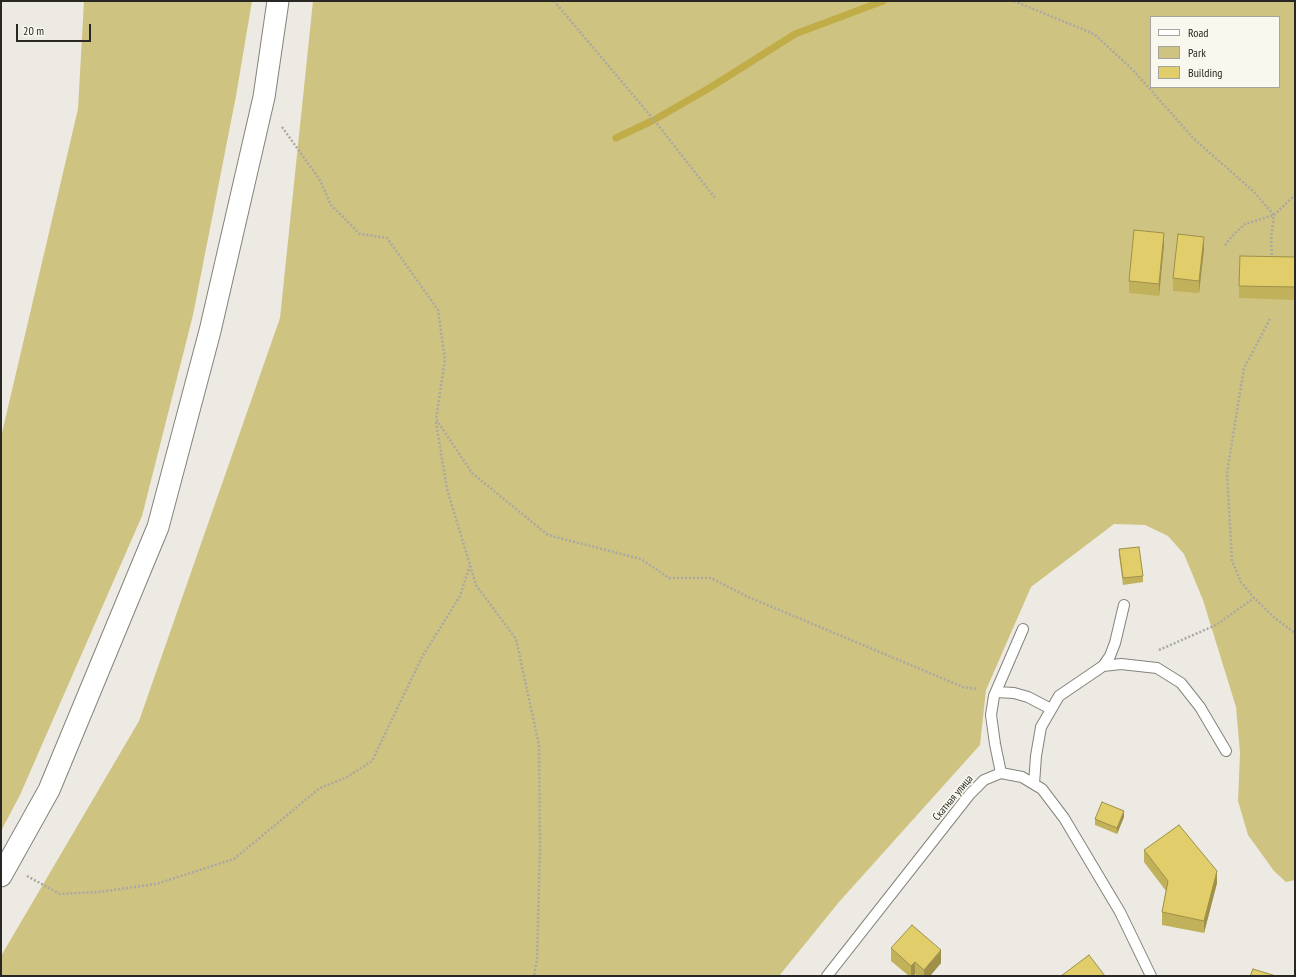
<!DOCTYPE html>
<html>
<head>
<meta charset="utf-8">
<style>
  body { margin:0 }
  #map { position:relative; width:1296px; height:977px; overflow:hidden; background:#eceae2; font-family:"PT Sans Narrow",sans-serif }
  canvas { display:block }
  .frame { position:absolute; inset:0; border:2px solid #282724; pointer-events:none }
  .legend { position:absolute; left:1150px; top:16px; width:130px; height:72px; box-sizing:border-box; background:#f9f8ef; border:1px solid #a5a49e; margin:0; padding:5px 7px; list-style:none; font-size:12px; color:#282724 }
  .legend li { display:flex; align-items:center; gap:8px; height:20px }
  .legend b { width:20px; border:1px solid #a5a49e }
  .scale { position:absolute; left:16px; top:24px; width:75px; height:18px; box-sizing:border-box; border:2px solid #282724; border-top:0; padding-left:5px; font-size:12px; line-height:14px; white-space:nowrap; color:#282724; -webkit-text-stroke:3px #f9f8ef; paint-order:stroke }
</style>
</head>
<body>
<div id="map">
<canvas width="1296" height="977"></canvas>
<div class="frame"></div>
<ul class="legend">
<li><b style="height:5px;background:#fff"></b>Road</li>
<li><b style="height:11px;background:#cfc381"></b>Park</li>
<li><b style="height:11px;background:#e1ce6a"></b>Building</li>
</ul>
<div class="scale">20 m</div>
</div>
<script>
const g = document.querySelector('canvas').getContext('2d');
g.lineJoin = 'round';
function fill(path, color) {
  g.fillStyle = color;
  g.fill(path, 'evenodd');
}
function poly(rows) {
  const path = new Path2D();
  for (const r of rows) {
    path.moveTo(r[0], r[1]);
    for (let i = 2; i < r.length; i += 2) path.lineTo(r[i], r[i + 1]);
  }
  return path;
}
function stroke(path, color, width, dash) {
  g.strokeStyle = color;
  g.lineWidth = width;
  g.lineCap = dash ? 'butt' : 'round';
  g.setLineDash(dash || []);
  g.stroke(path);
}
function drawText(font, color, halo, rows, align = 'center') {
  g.font = font + ' "PT Sans Narrow",sans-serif';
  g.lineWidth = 3.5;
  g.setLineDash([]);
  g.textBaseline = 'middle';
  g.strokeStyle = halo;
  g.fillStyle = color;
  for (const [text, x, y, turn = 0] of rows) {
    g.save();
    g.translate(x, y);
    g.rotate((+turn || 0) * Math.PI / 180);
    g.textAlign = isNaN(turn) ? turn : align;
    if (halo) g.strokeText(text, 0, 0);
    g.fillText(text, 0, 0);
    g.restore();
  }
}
fill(poly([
  [84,1,252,1,236,96,193,315,142,516,20,795,1,831,1,437,78,109],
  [313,1,1295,1,1295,880,1286,882,1274,871,1248,835,1238,801,1240,753,1236,707,1203,600,1184,554,1168,536,1145,525,1114,524,1031,587,986,690,980,745,839,902,779,976,1,976,1,956,139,721,280,318],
  [1151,17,1279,17,1279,87,1151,87]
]), '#cfc381');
stroke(poly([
  [616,138,654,120,711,87,795,34,883,1]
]), '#c0ad47', 7);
const lane = poly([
  [1103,666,1110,656,1115,643,1124,605],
  [996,692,1014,693,1028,697,1051,709],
  [1001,773,995,744,991,715,994,696,1023,629],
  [1034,784,1036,756,1041,727,1059,696,1103,666,1121,664,1157,668,1181,683,1200,707,1226,751],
  [827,976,970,794,984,780,1001,773,1022,777,1042,789,1064,818,1120,912,1151,976]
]);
const street = poly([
  [1,876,49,790,158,527,210,331,264,97,278,1]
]);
stroke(lane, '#84837b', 12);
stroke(street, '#84837b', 23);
stroke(poly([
  [554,1,654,120,716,199],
  [1014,1,1094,34,1134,71,1194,139,1252,190,1274,215,1245,224,1232,236,1224,247],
  [282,127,320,180,331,205,360,234,387,238,438,310,445,360,436,419,472,473,548,535,641,559,669,578,711,578,746,596,963,687,977,689],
  [1272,259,1271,239,1274,215,1295,195],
  [1270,319,1244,368,1227,473,1232,561,1241,582,1254,598,1276,619,1295,633],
  [436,422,447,489,476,585,516,639,539,745,540,847,537,960,534,976],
  [1159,650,1216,625,1254,598],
  [27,876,60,894,99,892,156,884,234,859,320,788,347,777,372,761,422,657,460,596,470,565]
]), '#aaa8a2', 2.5, [2, 2]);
stroke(lane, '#fff', 10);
stroke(street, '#fff', 21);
fill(poly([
  [1164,245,1159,296,1129,293,1129,281],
  [1204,249,1199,293,1173,291,1173,278],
  [1295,257,1295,300,1239,298,1239,286],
  [1119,549,1143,576,1143,582,1123,585,1119,555],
  [1124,817,1117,834,1095,825,1095,819],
  [1144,850,1217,883,1204,933,1162,925,1162,912,1166,891,1144,862],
  [891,948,941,963,930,976,917,976,915,974,913,976,909,976,891,961]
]), '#c2b15b');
fill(poly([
  [1164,233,1164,245,1159,296,1159,284],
  [1204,237,1204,249,1199,293,1199,281],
  [1124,811,1124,817,1117,834,1117,828],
  [1217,871,1217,883,1204,933,1204,921],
  [941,950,941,963,930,976,924,976,924,970],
  [915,962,915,974,913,976,911,976,911,966]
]), '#9e904a');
const building = poly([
  [1134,230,1164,233,1159,284,1129,281,1134,230],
  [1178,234,1204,237,1199,281,1173,278,1178,234],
  [1240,256,1295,257,1295,287,1239,286,1240,256],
  [1139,547,1143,576,1123,578,1119,549,1139,547],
  [1102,802,1124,811,1117,828,1095,819,1102,802],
  [1179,825,1217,871,1204,921,1162,912,1168,881,1144,850,1179,825],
  [912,925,941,950,924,970,915,962,911,966,891,948,912,925],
  [1089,955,1105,976,1061,976,1089,955],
  [1253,969,1276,976,1250,976,1253,969]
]);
fill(building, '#e1ce6a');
stroke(building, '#9e904a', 1);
drawText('11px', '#282724', '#f9f8ef', [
  ["Скатная улица",953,798,-50]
]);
</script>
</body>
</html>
